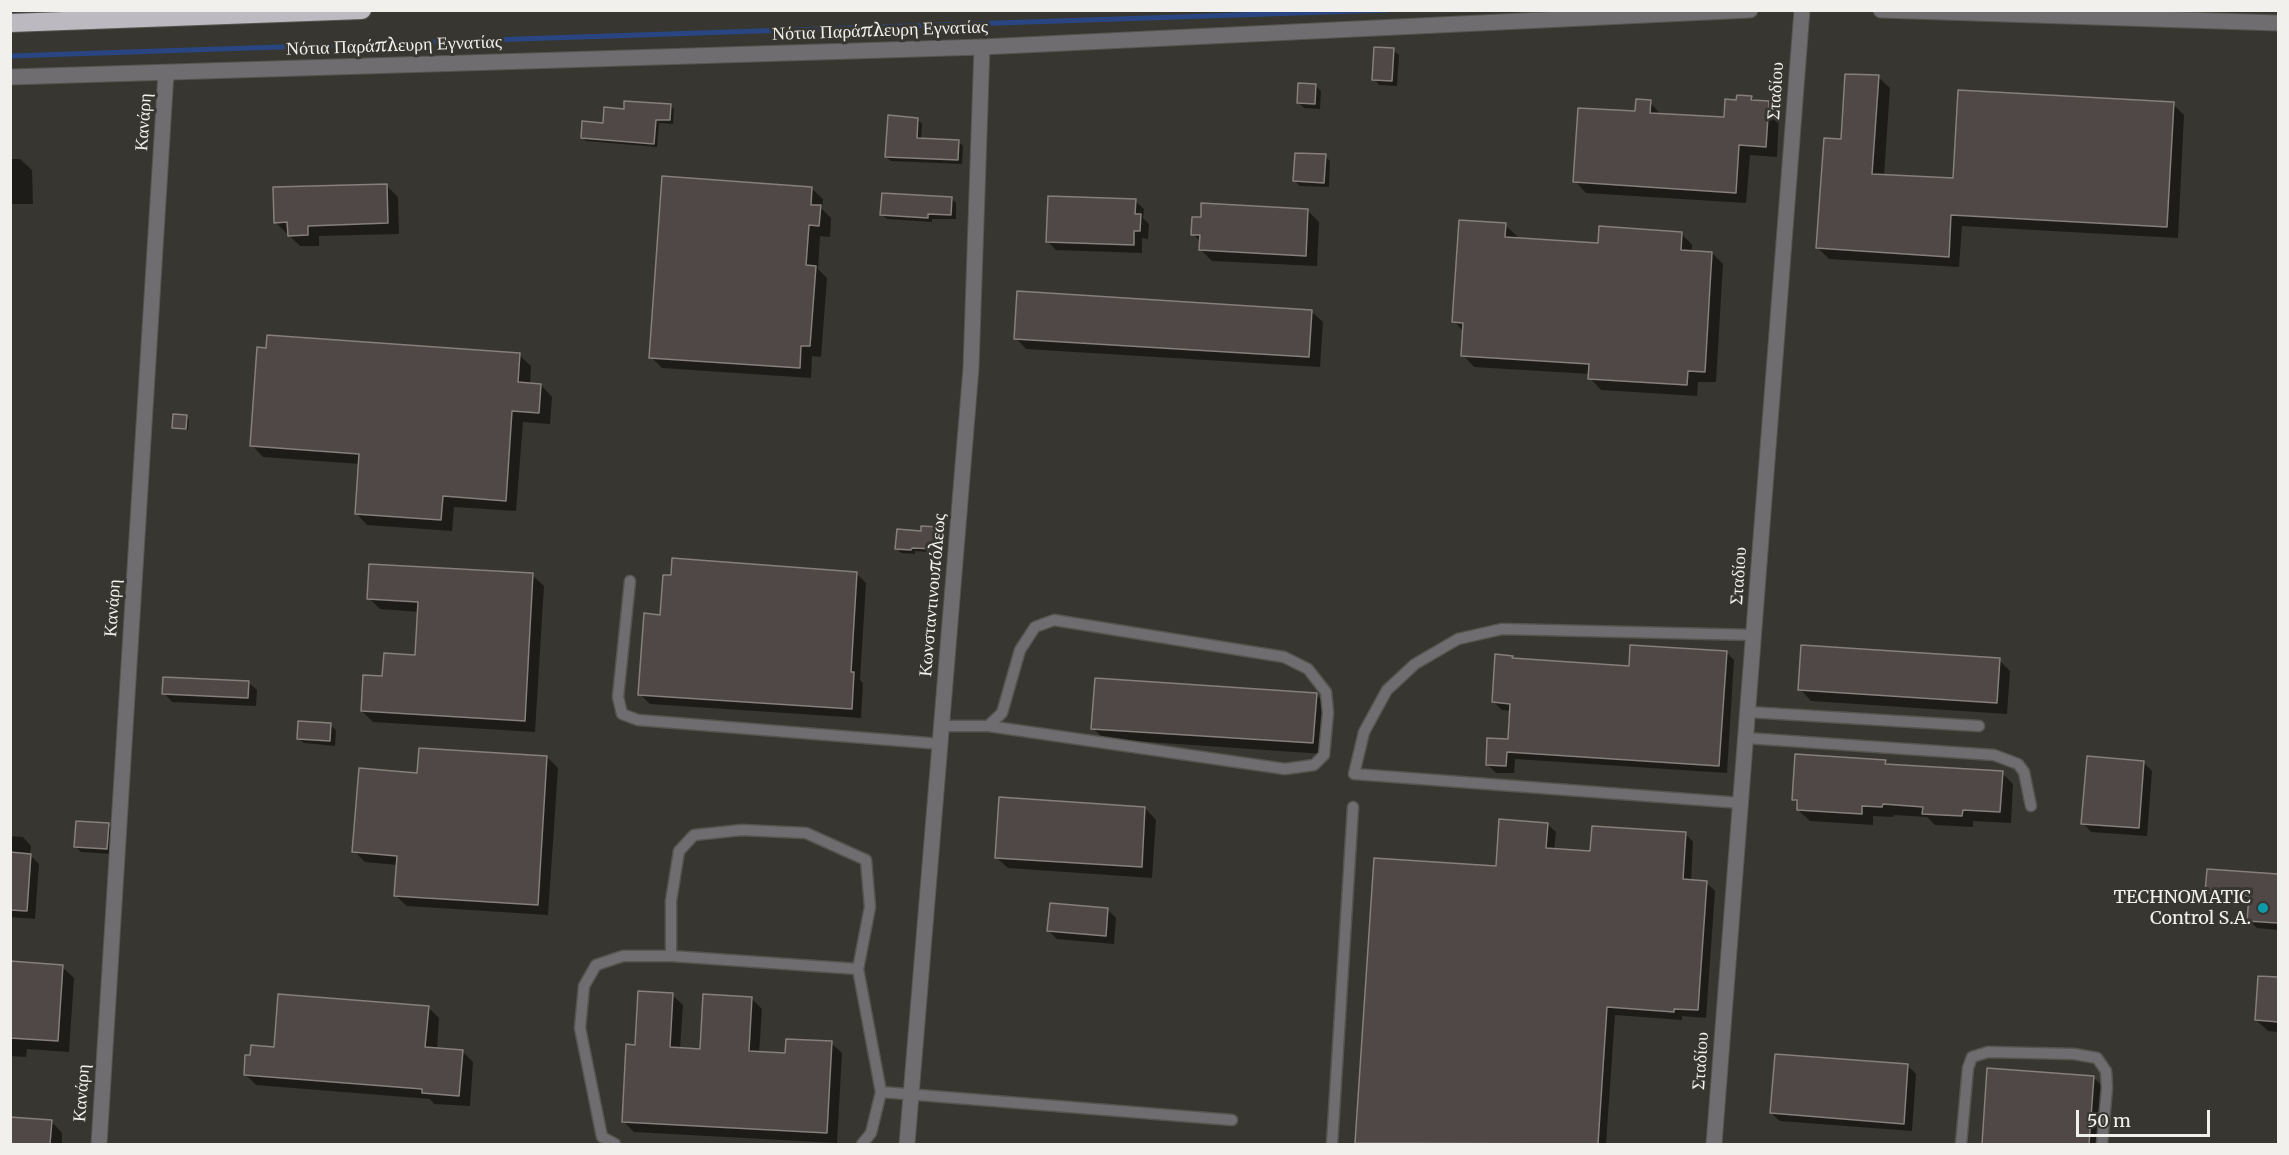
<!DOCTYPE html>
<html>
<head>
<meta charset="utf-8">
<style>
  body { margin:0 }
  #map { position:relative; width:2289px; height:1155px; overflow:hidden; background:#383630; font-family:Merriweather,serif }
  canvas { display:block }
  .frame { position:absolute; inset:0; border:12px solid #f2f0ed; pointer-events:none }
  .scale { position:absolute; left:2076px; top:1110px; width:134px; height:27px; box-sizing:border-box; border:3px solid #f2f0ed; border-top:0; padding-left:8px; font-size:18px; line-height:21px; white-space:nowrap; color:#f2f0ed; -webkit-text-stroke:4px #383630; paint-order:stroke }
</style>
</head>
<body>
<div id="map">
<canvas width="2289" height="1155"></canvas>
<div class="frame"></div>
<div class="scale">50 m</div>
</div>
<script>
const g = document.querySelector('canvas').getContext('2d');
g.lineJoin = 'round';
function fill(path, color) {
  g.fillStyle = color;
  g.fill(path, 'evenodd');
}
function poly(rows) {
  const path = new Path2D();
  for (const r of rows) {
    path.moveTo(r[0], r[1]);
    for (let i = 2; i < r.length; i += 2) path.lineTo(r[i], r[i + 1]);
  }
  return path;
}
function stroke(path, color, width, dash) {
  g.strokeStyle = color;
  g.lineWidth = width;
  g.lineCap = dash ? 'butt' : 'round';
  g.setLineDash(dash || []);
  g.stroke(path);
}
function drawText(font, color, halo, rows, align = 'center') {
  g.font = font + ' Merriweather,serif';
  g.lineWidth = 6;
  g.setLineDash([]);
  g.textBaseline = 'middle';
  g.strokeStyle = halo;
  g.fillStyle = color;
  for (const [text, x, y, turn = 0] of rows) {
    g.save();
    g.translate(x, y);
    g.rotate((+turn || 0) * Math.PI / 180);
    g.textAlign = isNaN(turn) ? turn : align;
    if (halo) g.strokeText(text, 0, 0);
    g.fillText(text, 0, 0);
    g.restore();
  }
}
fill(poly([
  [1393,50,1399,55,1397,86,1379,85,1374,79],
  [1878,77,1890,88,1884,176,1955,180,2173,104,2184,115,2178,238,1962,226,1959,267,1829,259,1818,248,1842,141],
  [1316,86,1321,91,1320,109,1304,108,1299,103],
  [1751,97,1756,102,1768,103,1779,114,1777,157,1750,155,1746,203,1586,193,1575,181,1636,113,1650,102,1661,115,1726,119,1738,101],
  [670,105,674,109,673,124,659,123,657,147,586,141,582,137,625,110],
  [917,119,922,124,921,140,958,141,963,146,962,164,891,161,886,157],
  [1325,156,1330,161,1329,187,1300,186,1295,181],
  [10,159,20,159,32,170,33,204,10,204],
  [387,186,398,197,399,234,319,236,319,246,300,246,275,222],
  [811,188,823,199,822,209,831,218,830,237,820,236,818,269,827,278,821,357,812,356,811,378,662,368,651,357],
  [952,199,956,203,956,219,932,219,932,222,887,219,882,215],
  [1135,201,1144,209,1143,218,1149,224,1148,239,1142,238,1142,253,1056,250,1047,241],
  [1308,211,1319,222,1317,266,1212,261,1200,249,1201,242,1193,234],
  [1505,225,1517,236,1516,240,1599,245,1681,233,1692,245,1692,252,1712,253,1723,264,1716,382,1698,382,1697,396,1601,390,1590,378,1590,374,1474,367,1463,355,1464,332,1454,321],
  [1312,312,1323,322,1320,367,1026,349,1016,338],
  [519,355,531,366,530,384,541,385,552,397,550,424,523,422,516,511,454,507,452,531,367,525,356,513,360,464,263,457,252,445],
  [186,416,189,419,188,430,176,429,174,427],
  [937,529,942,533,940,553,915,551,915,554,901,553,897,548,922,532],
  [10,559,12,561,10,597],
  [857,574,866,583,860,680,863,683,861,718,650,704,640,694,662,616],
  [532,575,544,586,535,732,373,722,362,711,384,678,417,656,419,612,380,609,369,598],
  [1726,652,1734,660,1727,773,1515,759,1514,773,1496,773,1487,764,1509,740,1511,711,1502,710,1494,702,1512,657,1515,660,1630,667],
  [1999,660,2010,671,2007,714,1811,701,1800,689],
  [248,682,257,690,256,706,172,702,164,693],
  [1316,694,1327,706,1324,754,1104,739,1093,728],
  [330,725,336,730,335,746,304,743,298,738],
  [547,757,558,768,548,915,407,906,396,896,397,865,365,862,354,851,419,774],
  [1885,761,1889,766,2002,773,2013,784,2011,823,1973,821,1973,827,1935,825,1927,817,1894,815,1893,817,1873,816,1873,825,1810,821,1798,810,1798,805,1793,799],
  [2143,762,2152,771,2147,836,2091,832,2083,823],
  [1145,808,1156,820,1152,878,1008,868,996,857],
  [108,824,113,830,112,854,81,852,76,847],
  [1547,824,1556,832,1554,850,1592,853,1685,833,1693,842,1691,881,1707,883,1715,891,1706,1018,1682,1016,1682,1020,1615,1015,1606,1144,1359,1144,1357,1142,1497,868],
  [10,836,23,837,31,846,30,855,39,864,35,919,10,917],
  [2208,871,2278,876,2278,930,2257,928,2248,920,2250,903,2215,901,2207,893],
  [1107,909,1116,918,1114,944,1057,939,1049,931],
  [10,963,62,967,74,978,69,1052,27,1049,26,1057,10,1056],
  [2259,977,2278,978,2278,1032,2268,1031,2256,1020],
  [672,995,683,1005,680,1049,702,1050,751,998,762,1009,759,1054,787,1055,831,1043,842,1053,837,1143,634,1132,623,1121,636,1047],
  [428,1007,439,1018,437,1049,462,1051,473,1062,470,1106,434,1104,430,1099,256,1085,245,1074,276,1049],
  [1908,1066,1916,1074,1912,1131,1780,1121,1771,1113],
  [1989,1069,2093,1077,2102,1086,2097,1144,1983,1144],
  [10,1118,51,1121,62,1133,62,1144,10,1144]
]), '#0007');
stroke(poly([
  [10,56,1387,10]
]), '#294682', 5);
const building = poly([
  [1374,47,1394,48,1392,81,1372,80,1374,47],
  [1845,74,1879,75,1872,174,1953,178,1958,90,2174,102,2167,227,1951,215,1949,257,1816,248,1824,138,1841,139,1845,74],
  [1298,83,1316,84,1315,104,1297,103,1298,83],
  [1737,95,1752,96,1751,100,1769,101,1766,147,1739,145,1736,193,1573,182,1578,108,1635,111,1636,99,1651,100,1650,113,1724,117,1725,99,1736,100,1737,95],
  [624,101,671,104,670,120,656,120,654,144,581,138,582,121,603,123,604,107,624,109,624,101],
  [888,115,918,118,917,138,959,140,958,160,885,157,888,115],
  [1295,153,1326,154,1324,183,1293,181,1295,153],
  [662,176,812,187,811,205,821,205,819,226,809,225,806,265,816,266,810,346,801,346,800,368,649,358,662,176],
  [387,184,388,223,308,226,308,235,288,236,287,222,274,223,273,187,387,184],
  [882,193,952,197,951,215,928,214,928,218,880,215,882,193],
  [1048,196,1136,199,1135,214,1141,214,1140,231,1134,231,1134,245,1046,242,1048,196],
  [1201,203,1308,209,1306,256,1199,250,1200,235,1191,235,1192,217,1201,217,1201,203],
  [1459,220,1506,223,1505,237,1598,243,1599,226,1682,232,1681,250,1712,252,1705,372,1688,371,1687,385,1588,379,1589,364,1461,356,1463,323,1452,322,1459,220],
  [1017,291,1312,310,1309,357,1014,339,1017,291],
  [267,335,520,353,518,382,541,384,539,413,512,411,506,501,443,496,441,520,355,514,359,454,250,446,257,347,266,348,267,335],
  [173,414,187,415,186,429,172,428,173,414],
  [921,526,938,527,937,549,912,548,911,550,895,549,897,529,921,531,921,526],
  [672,558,857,572,851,672,854,672,852,709,638,695,644,613,660,615,663,575,671,575,672,558],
  [369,564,533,573,525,721,361,711,363,675,382,676,384,653,415,655,418,602,367,599,369,564],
  [1630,645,1727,651,1719,766,1507,752,1506,766,1486,765,1487,738,1508,739,1510,704,1492,702,1495,654,1513,656,1512,658,1629,666,1630,645],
  [1801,645,2000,658,1997,703,1798,690,1801,645],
  [163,677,249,681,248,698,162,694,163,677],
  [1095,678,1317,693,1313,743,1091,729,1095,678],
  [298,721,331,723,330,741,297,739,298,721],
  [419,748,547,756,538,905,394,896,397,856,352,852,359,768,417,773,419,748],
  [1795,754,1886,760,1885,764,2003,771,2000,812,1963,810,1962,816,1922,814,1923,807,1883,804,1882,807,1862,806,1862,814,1797,810,1797,800,1792,800,1795,754],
  [2087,756,2144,761,2139,828,2081,824,2087,756],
  [999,797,1145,807,1142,867,995,858,999,797],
  [1499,819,1548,823,1546,848,1590,851,1592,826,1686,832,1683,879,1707,881,1698,1010,1674,1009,1674,1012,1607,1007,1598,1144,1355,1143,1374,858,1496,866,1499,819],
  [76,821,109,823,107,849,74,847,76,821],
  [10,852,31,854,27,911,10,910,10,852],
  [2207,869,2278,874,2278,923,2247,921,2249,896,2205,893,2207,869],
  [1050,903,1108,908,1106,936,1047,931,1050,903],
  [10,961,63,965,58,1041,10,1038,10,961],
  [2258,976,2278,977,2278,1022,2255,1020,2258,976],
  [638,991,673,993,670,1047,700,1049,703,994,752,997,749,1051,785,1053,786,1039,832,1041,827,1133,622,1122,626,1044,635,1045,638,991],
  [278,994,429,1006,425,1047,463,1050,459,1096,422,1093,422,1089,244,1075,245,1055,250,1055,251,1045,274,1047,278,994],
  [1775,1054,1908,1064,1904,1124,1770,1113,1775,1054],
  [1987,1068,2094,1076,2089,1144,1982,1144,1987,1068],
  [10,1117,52,1120,50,1144,10,1144,10,1117]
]);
fill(building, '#4f4846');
stroke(building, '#867f7c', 1.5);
const lane = poly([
  [630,581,618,697,622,714,638,720,941,744],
  [1748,712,1979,726],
  [942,726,988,726,1002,713,1020,650,1035,627,1054,620,1284,657,1308,669,1326,692,1328,713,1324,755,1314,765,1285,769,988,726],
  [1746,738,1994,755,2018,764,2024,772,2031,806],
  [1741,803,1354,774,1364,732,1387,690,1415,664,1458,639,1502,629,1754,635],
  [671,956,671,901,679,851,694,835,742,830,806,833,866,860,870,907,858,969,881,1092,1232,1120],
  [615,1144,602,1137,580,1028,584,986,596,965,623,956,671,956,858,969],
  [862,1144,871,1133,881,1092],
  [1332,1144,1353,807],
  [1961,1144,1968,1068,1972,1057,1988,1052,2074,1054,2097,1058,2106,1071,2107,1088,2102,1144]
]);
const street = poly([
  [1881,10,2278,23],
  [10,77,982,47,1750,10],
  [99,1144,166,73],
  [907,1144,971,368,982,47],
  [1714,1144,1802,10]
]);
const highway = poly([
  [10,23,362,10]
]);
stroke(lane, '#56544e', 13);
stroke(street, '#56544e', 17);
stroke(highway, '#56544e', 20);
stroke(lane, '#6f6d70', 10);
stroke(street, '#6f6d70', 15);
stroke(highway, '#bcb9c0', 18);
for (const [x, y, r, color] of [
  [2263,908,6,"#0f9aa8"]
]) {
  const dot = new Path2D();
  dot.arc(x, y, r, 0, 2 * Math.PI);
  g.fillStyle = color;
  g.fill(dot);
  stroke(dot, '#383630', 2);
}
drawText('18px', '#f2f0ed', '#383630', [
  ["Νότια Παράπλευρη Εγνατίας",880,31,-2],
  ["Νότια Παράπλευρη Εγνατίας",394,46,-2],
  ["Σταδίου",1776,91,-86],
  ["Κανάρη",144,122,-86],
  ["Σταδίου",1739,576,-86],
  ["Κωνσταντινουπόλεως",933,595,-85],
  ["Κανάρη",113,608,-86],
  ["Σταδίου",1701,1061,-86],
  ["Κανάρη",82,1093,-86]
]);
drawText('18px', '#f2f0ed', '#383630', [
  ["TECHNOMATIC",2251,898],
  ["Control S.A.",2251,919]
], 'right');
</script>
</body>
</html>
